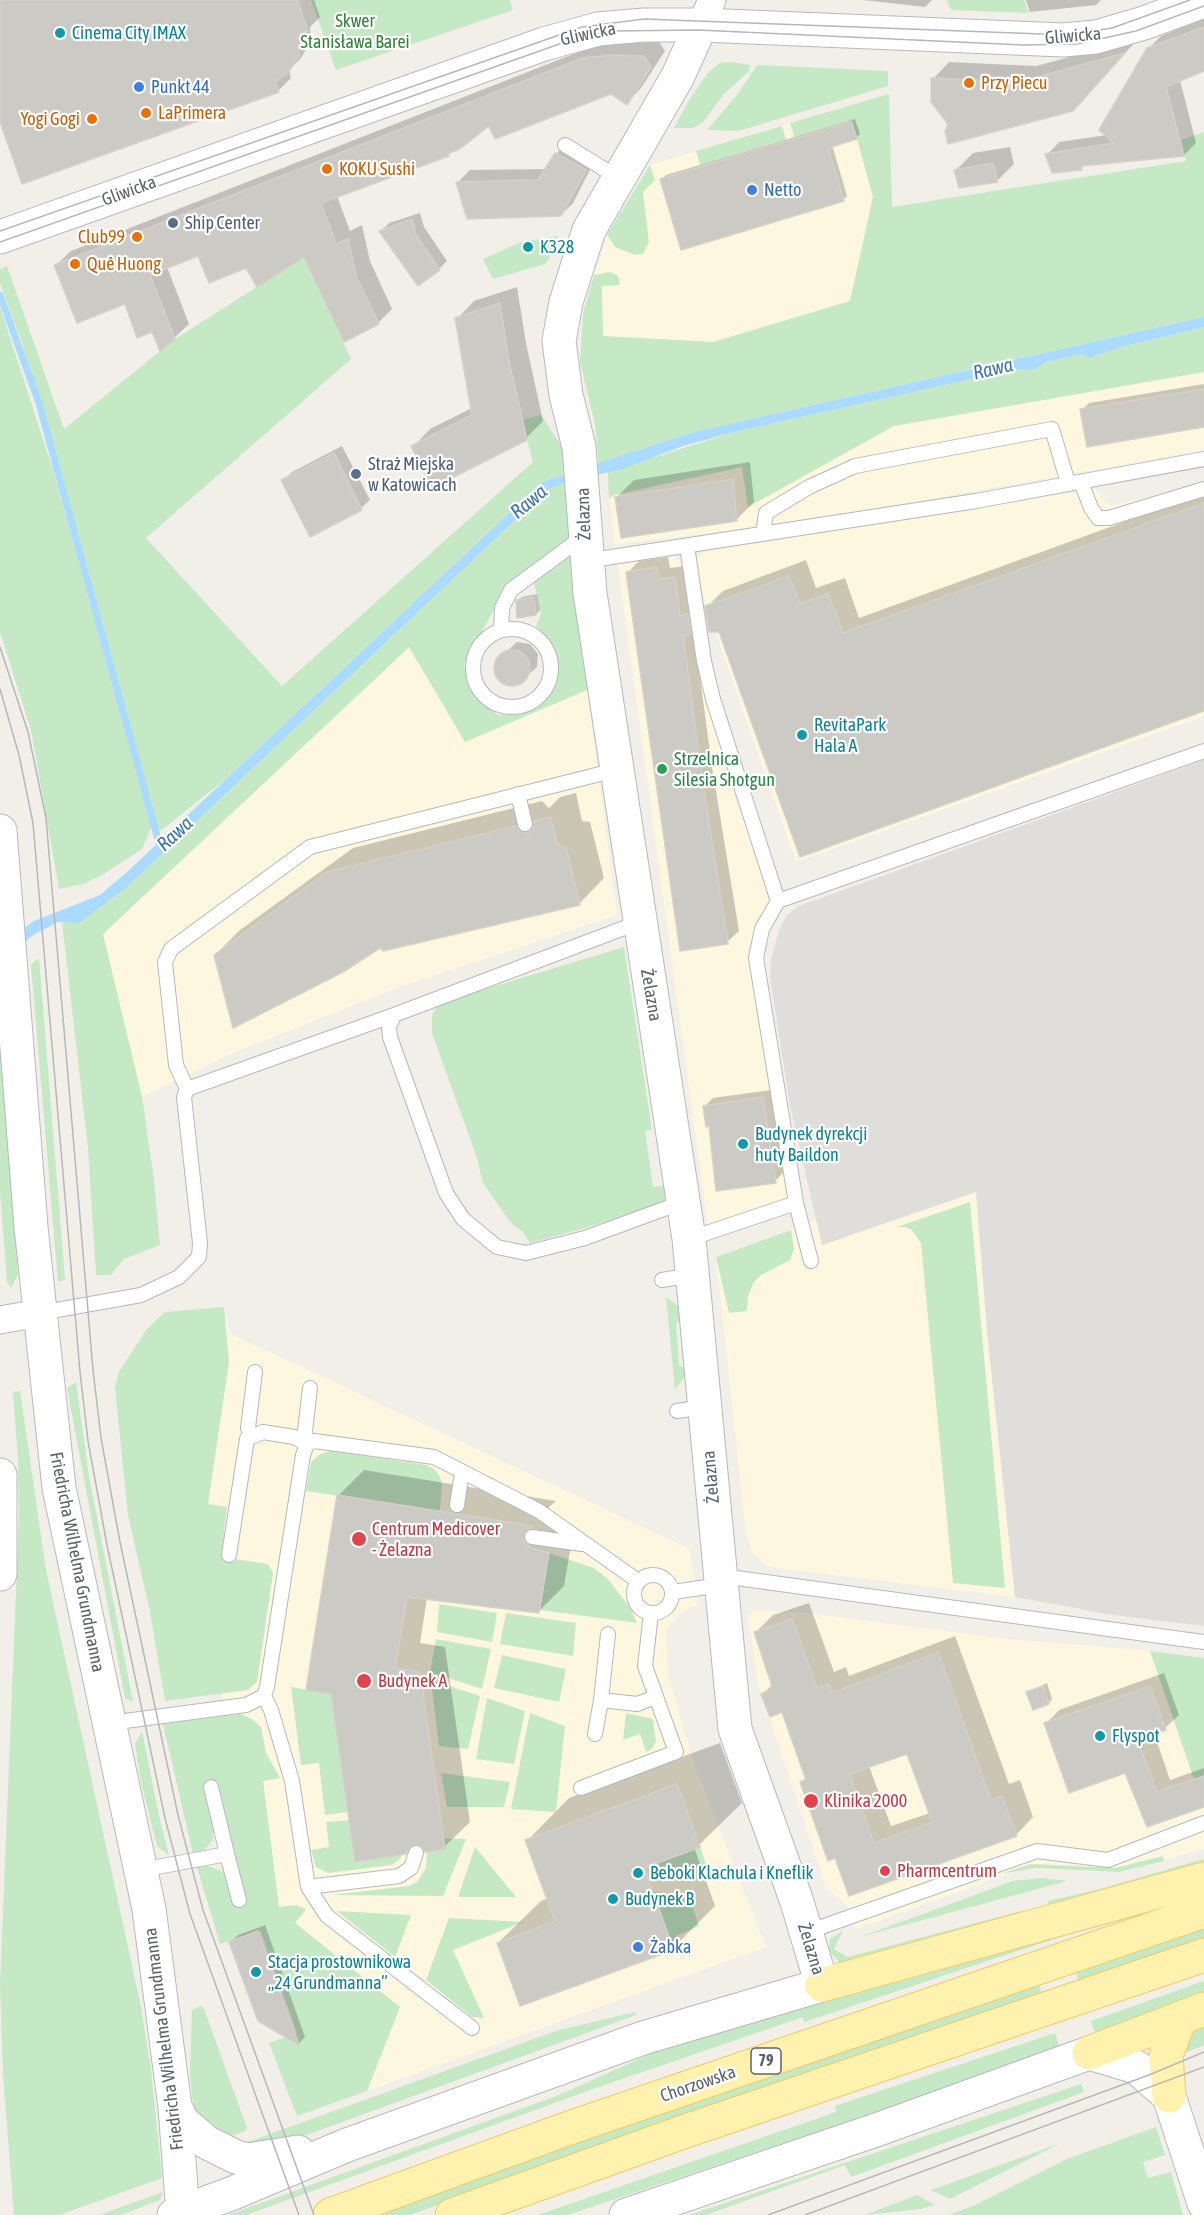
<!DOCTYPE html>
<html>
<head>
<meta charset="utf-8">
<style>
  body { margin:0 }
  canvas { display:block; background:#f1efe8 }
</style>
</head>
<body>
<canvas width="1204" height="2215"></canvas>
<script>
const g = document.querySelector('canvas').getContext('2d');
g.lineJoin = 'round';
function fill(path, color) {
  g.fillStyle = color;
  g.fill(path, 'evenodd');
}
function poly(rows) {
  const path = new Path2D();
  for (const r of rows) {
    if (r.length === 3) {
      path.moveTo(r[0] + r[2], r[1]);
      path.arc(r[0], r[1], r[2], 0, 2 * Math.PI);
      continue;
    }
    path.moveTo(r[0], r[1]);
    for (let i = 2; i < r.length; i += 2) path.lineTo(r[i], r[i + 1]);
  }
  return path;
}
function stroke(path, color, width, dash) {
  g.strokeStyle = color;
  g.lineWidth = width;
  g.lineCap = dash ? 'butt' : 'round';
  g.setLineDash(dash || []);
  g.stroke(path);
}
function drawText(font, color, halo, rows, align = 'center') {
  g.font = font + ' "Asap Condensed",sans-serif';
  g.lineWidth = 4.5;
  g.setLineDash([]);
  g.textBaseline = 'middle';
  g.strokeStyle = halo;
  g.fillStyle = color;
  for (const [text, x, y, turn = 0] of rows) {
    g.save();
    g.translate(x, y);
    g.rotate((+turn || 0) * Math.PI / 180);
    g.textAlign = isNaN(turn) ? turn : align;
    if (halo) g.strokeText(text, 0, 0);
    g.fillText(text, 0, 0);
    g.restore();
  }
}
fill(poly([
  [847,106,873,197,850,301,713,342,602,336,583,313,594,275,610,230,650,165],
  [1204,372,1204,450,920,501,743,529,615,544,609,499,614,495,742,467,748,507,894,426],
  [1204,484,1204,716,796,862,705,602,696,561,698,556,707,551,1095,489,1110,506],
  [667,557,675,557,684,568,705,700,770,900,759,918,747,953,788,1199,708,1227,618,565],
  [410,647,465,742,587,690,617,915,402,986,228,1055,142,1097,103,934],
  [976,1192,987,1331,1015,1597,776,1568,767,1565,752,1552,746,1534,716,1257,817,1220,822,1245],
  [224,1307,229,1333,690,1549,698,1604,679,1613,666,1632,668,1675,694,1764,766,1947,367,2091,400,2007,295,1922,306,1910,296,1905,279,1907,263,1780,280,1778,266,1753,257,1722,240,1714,227,1716,208,1623,165,1312],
  [753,1610,806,1613,1007,1639,1150,1651,1194,1779,1204,1776,1204,1849,1119,1872,1021,1869,856,1929,847,1905,826,1888,758,1683,748,1617]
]), '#fef7e0');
fill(poly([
  [1204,760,1204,1626,1113,1615,1015,1597,987,1331,976,1192,822,1245,790,1106,770,977,771,959,780,928,787,915,799,906]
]), '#e0deda');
fill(poly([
  [311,0,510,0,513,10,336,70],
  [947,0,1024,0,1029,13,951,10],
  [730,62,751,65,748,72,724,94,703,122,693,128,674,128,688,102,708,73,720,63],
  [757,65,888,71,888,86,738,131,707,130,737,95],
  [889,94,892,207,1186,161,1181,140,1204,132,1204,317,694,432,599,465,595,424,580,362,583,313,594,275,610,272,617,275,620,280,619,285,602,286,603,336,713,342,850,301,873,197,852,120,794,137,790,123],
  [782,126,786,139,700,165,696,151],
  [650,165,655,180,643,192,649,242,643,254,635,255,615,247,607,235],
  [558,236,549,259,545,264,493,279,483,259,521,242],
  [304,257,351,359,146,538,282,686,533,462,522,420,541,415,563,448,565,474,542,482,228,777,163,829,158,830,86,562,22,343,0,283,0,269,7,266,64,429,175,339],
  [0,307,53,470,152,825,142,849,102,875,83,884,59,889,31,730,0,632],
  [1204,327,1204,372,894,426,748,507,742,467,614,495,609,499,608,472,734,432,1016,369,1034,370,1046,362,1082,354,1090,358,1121,347],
  [566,482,570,537,507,586,464,664,467,682,480,702,498,715,516,714,537,705,553,689,558,675,558,658,553,645,536,626,541,614,534,581,573,551,587,690,465,742,409,647,103,934,142,1097,154,1180,160,1245,124,1259,111,1275,96,1275,88,1148,62,922,79,923,126,888,547,490],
  [624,947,652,1130,645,1131,653,1187,669,1185,670,1200,589,1227,530,1243,523,1232,511,1223,483,1183,477,1158,432,1033,432,1015,439,1003],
  [39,958,65,1280,58,1282,31,965],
  [0,1040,18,1274,11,1288,7,1282,0,1191],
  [970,1202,1005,1588,953,1583,921,1243,912,1230,905,1227,897,1227],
  [791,1230,794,1249,790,1260,761,1275,754,1282,748,1296,747,1311,729,1313,716,1257],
  [666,1297,678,1306,683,1316,676,1324,679,1365,688,1372,675,1390],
  [224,1307,229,1362,208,1504,227,1507,221,1557,268,1564,273,1573,257,1682,248,1690,165,1701,150,1612,128,1515,115,1388,119,1372,146,1330,165,1312],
  [76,1382,89,1476,133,1702,125,1698,67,1388],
  [20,1391,46,1570,141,2007,151,2069,162,2178,59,2215,14,2215,3,2075,0,1985,19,1518,18,1459,13,1392],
  [331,1451,427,1465,434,1469,440,1477,442,1485,440,1511,306,1491,311,1462,320,1454],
  [549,1553,594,1568,608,1579,631,1609,637,1623,540,1610],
  [439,1604,497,1613,492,1642,437,1632],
  [506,1613,576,1623,573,1656,500,1644],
  [436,1639,491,1649,482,1689,430,1672],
  [1150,1651,1204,1658,1204,1776,1194,1779],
  [502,1655,566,1669,559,1702,494,1688],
  [431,1680,480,1696,468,1749,439,1746],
  [291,1687,331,1694,348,1812,325,1815,319,1763,301,1765],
  [487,1698,525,1711,514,1764,476,1759],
  [530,1713,565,1726,556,1812,511,1809],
  [626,1713,653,1719,656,1741,652,1749,646,1752,640,1734,623,1740],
  [240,1714,252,1719,261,1727,266,1753,280,1778,263,1781,279,1907,296,1905,306,1909,295,1923,400,2007,367,2091,297,2116,269,2043,297,2033,261,1931,220,1944,197,1867,208,1866,224,1872,235,1901,246,1899,216,1783,213,1840,205,1849,193,1854,163,1724],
  [142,1731,159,1816,169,1855,157,1846,141,1782,135,1744],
  [441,1773,510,1782,504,1807,447,1807],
  [349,1820,355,1861,402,1855,400,1859,391,1865,328,1873,316,1867,311,1850,329,1847,326,1822],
  [443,1838,466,1839,443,1896,332,1895,409,1886,417,1882,426,1868,427,1851,445,1849],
  [475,1847,516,1897,458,1897],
  [700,1847,707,1867,646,1867],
  [1163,1856,1164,1861,1119,1872,1035,1868,1000,1874,1031,1864,1115,1868],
  [1204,1859,1204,1866,1047,1910,1048,1901,1100,1889],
  [1042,1878,1067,1881,860,1937,1013,1881],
  [652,1891,690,1899,699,1926,676,1936,680,1947,674,1950],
  [337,1911,411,1915,395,1957],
  [1021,1911,1023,1917,841,1964,829,1951,830,1939,843,1931,834,1949,848,1957],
  [449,1918,523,1922,453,1950,484,2018,472,2017,426,1980],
  [1204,1926,1204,1940,1080,1984,1076,1972],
  [1078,1931,804,2022,803,2017,590,2090,246,2215,228,2215,559,2095,690,2036],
  [1204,1981,1204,1995,1097,2038,1091,2021],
  [1039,1985,1043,1996,549,2164,410,2215,369,2215,661,2110],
  [201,2006,204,2009,247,2128,245,2131,225,2138,195,2111,193,2103,190,2076,192,2010],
  [635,2012,636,2015,276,2146,245,2143,556,2031],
  [1204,2022,1204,2045,1173,2058,1175,2045],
  [1055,2033,1061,2051,567,2215,538,2215,836,2112,835,2106],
  [1081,2084,1084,2092,851,2177,845,2165,706,2215,689,2215],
  [1156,2127,1165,2155,1143,2162,1148,2178,1171,2172,1183,2215,949,2215,975,2205,1067,2159],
  [1061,2143,950,2199,931,2190,937,2188],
  [163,2192,160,2200,120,2215,99,2215],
  [917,2195,935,2205,920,2209,865,2215]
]), '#c5e8c5');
fill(poly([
  [1204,317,1204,327,1121,347,1090,358,1082,354,1046,362,1034,370,1016,369,734,432,683,446,622,469,566,482,547,490,126,888,79,923,58,922,35,934,0,961,0,946,34,921,100,895,126,873,542,482,694,432]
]), '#aadaff');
fill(poly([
  [0,0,314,0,320,17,310,27,311,41,301,58,289,70,291,78,278,91,0,118],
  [863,0,932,0,925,7],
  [1026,0,1101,0,1096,5,1030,12],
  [1204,19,1204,71,1180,80,1196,143,1184,155,1085,165,1081,168,1047,155,1059,142,1107,135,1148,49,1161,36],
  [1138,39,1073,110,950,124,933,79,949,62,1036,66],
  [659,42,665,51,641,88,627,103,611,93,490,123,448,155,337,196,350,231,362,225,370,261,392,309,378,323,305,255,247,266,198,254,167,267,189,324,174,338,152,330,126,302,56,265,71,251,599,44],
  [855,119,860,134,856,138,832,145,847,196,843,200,662,179,666,175],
  [568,142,596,158,573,203,561,215,458,182,470,170,547,169,556,154],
  [1010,147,1014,164,997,181,956,170,973,153],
  [420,213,424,227,447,261,439,269,381,231,389,223],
  [517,287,526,343,543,421,526,438,413,447,430,429,472,408,457,319,474,301],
  [1204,384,1204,426,1082,410,1089,403],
  [342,446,370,500,361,508,311,535,283,481,292,472],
  [750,462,754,502,737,519,617,497,634,480],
  [1204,493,1204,709,720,630,707,607,723,591,806,560,816,588,845,578,859,618],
  [668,557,670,568,685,566,712,767,739,931,727,942,635,633,628,572,639,561],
  [537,594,540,610,536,614,518,600,522,597],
  [517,642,530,644,538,654,537,667,517,684,504,683,496,673,497,660],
  [576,793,582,821,590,822,604,878,579,904,380,947,215,955,240,930,353,848,542,801,549,808,560,797],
  [771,1090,783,1173,775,1181,710,1124,705,1106,713,1098],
  [364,1470,556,1501,549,1507,548,1515,574,1528,564,1586,539,1611,427,1598,420,1643,445,1647,470,1822,444,1847,415,1843,405,1853,338,1496],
  [809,1603,834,1672,846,1667,849,1676,955,1636,1009,1784,1020,1780,1033,1817,1016,1835,836,1856,801,1782,807,1777,783,1710,763,1694,773,1684,756,1632,773,1615],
  [908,1752,930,1813,891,1826,869,1766],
  [1164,1673,1179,1715,1165,1728,1154,1733,1170,1780,1204,1768,1204,1804,1148,1825,1126,1771,1046,1724,1059,1710],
  [1047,1683,1052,1699,1049,1703,1027,1693],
  [720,1743,742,1803,699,1845,694,1847,715,1906,673,1948,498,1943,541,1901,548,1898,527,1841,569,1798],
  [265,1925,305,2037,299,2043,258,2019,231,1942,238,1935]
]), '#0003');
stroke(poly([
  [0,295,39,403,160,847]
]), '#aadaff', 7);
const building = poly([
  [0,0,297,0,308,31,297,35,299,55,288,73,275,81,279,92,22,184,0,122,0,0],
  [1204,27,1204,71,1166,87,1184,156,1081,166,1082,170,1052,173,1045,154,1114,143,1099,130,1147,48,1204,27],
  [1125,53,1073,111,948,144,945,131,948,124,931,102,931,78,1019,82,1125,53],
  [610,55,644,56,651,67,627,105,611,94,495,139,489,126,461,148,448,154,449,156,321,203,336,244,348,239,356,276,379,324,344,342,304,257,257,287,246,268,209,283,198,256,150,275,175,339,160,351,152,332,137,338,125,304,77,323,54,265,583,58,610,55],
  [851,122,857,139,828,148,844,201,681,250,660,179,851,122],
  [555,153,586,170,561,216,467,219,456,182,538,180,555,153],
  [993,163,998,182,959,188,954,170,993,163],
  [412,219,416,235,440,270,418,286,379,231,412,219],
  [500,303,509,361,527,440,432,488,411,446,472,415,455,318,500,303],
  [1204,389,1204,427,1087,447,1080,409,1204,389],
  [334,453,362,510,310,537,281,480,334,453],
  [733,479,737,521,621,538,615,497,733,479],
  [1204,503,1204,711,800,857,719,632,709,632,705,606,789,576,800,604,828,593,843,633,1204,503],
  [657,567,659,579,675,577,680,616,688,613,691,634,683,635,702,778,728,944,680,951,626,572,657,567],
  [534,597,536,615,517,618,516,600,534,597],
  [512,668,18],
  [551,817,557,845,566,847,580,905,383,951,380,948,343,972,233,1028,214,955,327,872,516,826,522,832,528,833,533,827,534,821,551,817],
  [763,1097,776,1183,716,1191,709,1126,706,1127,703,1106,763,1097],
  [337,1495,533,1526,525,1532,524,1541,531,1548,549,1553,539,1613,407,1597,395,1668,420,1672,445,1849,425,1852,422,1847,415,1844,410,1847,406,1854,355,1862,331,1694,306,1690,337,1495],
  [792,1619,817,1688,829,1684,832,1693,938,1652,991,1800,1002,1796,1017,1836,849,1896,835,1858,828,1861,800,1782,806,1780,782,1712,770,1717,761,1694,773,1689,754,1632,792,1619],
  [907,1754,932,1822,874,1843,849,1774,907,1754],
  [1043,1686,1049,1704,1033,1710,1026,1692,1043,1686],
  [1150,1686,1166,1730,1138,1741,1157,1792,1204,1776,1204,1807,1147,1827,1125,1773,1069,1793,1044,1723,1150,1686],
  [677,1784,700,1847,644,1868,674,1950,520,2006,497,1943,555,1921,525,1840,677,1784],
  [258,1931,283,2001,299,2045,258,2021,229,1942,258,1931]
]);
fill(building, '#cccac5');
stroke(building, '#d6d1c6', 1.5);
const lane = poly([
  [565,145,617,177],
  [1081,482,1091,508,1098,518,1109,518,1204,489],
  [763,534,766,513,809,487,855,466,1041,431,1052,429,1068,483],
  [687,546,704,661,713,699,778,901,1204,751],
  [586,561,976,501,1204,459],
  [512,668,39],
  [501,630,502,608,511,590,584,536],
  [518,794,525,824],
  [778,901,762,929,756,958,796,1203],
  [640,922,394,1015,389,1027,390,1037,446,1193,463,1219,497,1247,526,1253,585,1238,683,1202],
  [187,1089,176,1065,165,962,171,949,310,847,616,770],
  [689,1239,796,1203,811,1261],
  [662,1280,692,1275],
  [40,1313,141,1295,179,1277,199,1257,200,1243,184,1097,187,1089,394,1015],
  [677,1411,704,1407],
  [251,1435,248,1428,255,1372],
  [307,1444,305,1431,310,1388],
  [457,1505,462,1472],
  [532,1537,582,1544],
  [229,1555,247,1439,263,1432,294,1437,307,1444],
  [653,1594,19],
  [722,1576,1204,1642],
  [673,1592,720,1585],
  [608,1634,601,1700,637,1704,656,1697],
  [264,1696,271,1710,292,1781,308,1887,399,1876,411,1868,416,1853],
  [110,1723,246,1705,264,1696,267,1687,303,1455,307,1444,314,1441,434,1457,539,1511,638,1581],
  [595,1734,601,1700],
  [581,1788,676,1752,645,1666,651,1613],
  [227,1854,239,1900],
  [141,1870,227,1854,211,1787],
  [308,1887,327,1916,472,2028],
  [807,1932,1037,1851,1108,1860,1204,1823]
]);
const street = poly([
  [701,25,712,0],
  [0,1320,40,1313]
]);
const secondary = poly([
  [0,237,544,44,598,29,644,25,701,25,1063,40,1096,37,1144,23,1204,1],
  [0,831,31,1227,59,1488,149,1909,175,2107,183,2215],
  [0,1475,0,1574],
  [175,2107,183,2122,206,2142,236,2157,248,2160,298,2152],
  [174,2215,233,2193,347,2145,643,2038,822,1985,797,1902,735,1729,689,1239,590,593,579,447,566,395,559,341,566,302,589,230,678,76,701,25],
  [626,2215,879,2129,1089,2053,1136,2067,1169,2096,1204,2203]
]);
const primary = poly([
  [822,1985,1204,1879],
  [1089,2053,1204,2009],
  [1169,2096,1166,2055,1180,2019],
  [330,2215,572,2127,1204,1911],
  [452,2215,683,2132,1204,1955]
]);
stroke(lane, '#b5b8bc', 16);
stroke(street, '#b5b8bc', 29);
stroke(secondary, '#b6babf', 35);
stroke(primary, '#f2c960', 35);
stroke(lane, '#fff', 14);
stroke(street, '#fff', 27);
stroke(secondary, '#fff', 33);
stroke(primary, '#fff2af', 33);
stroke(poly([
  [0,231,582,27,644,19,1042,34,1080,33,1112,28,1190,0],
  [0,242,565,42,612,31,698,30,1023,45,1077,44,1136,31,1204,6],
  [0,647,28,732,46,818,93,1370,101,1438,120,1542,178,1815,203,1910,314,2215],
  [0,689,19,755,33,823,80,1372,88,1441,107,1545,165,1818,190,1914,299,2215],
  [768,2215,1149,2075,1204,2052],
  [805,2215,1204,2067]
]), '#b6b7b8', 1.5);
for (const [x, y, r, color] of [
  [60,33,6,"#0f9aa8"],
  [969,83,6,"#e8710a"],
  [139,87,6,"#3f7fe0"],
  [146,113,6,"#e8710a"],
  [92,119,6,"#e8710a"],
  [327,169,6,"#e8710a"],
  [752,190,6,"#3f7fe0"],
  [173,223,6,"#5c6f8a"],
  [137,237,6,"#e8710a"],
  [528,247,6,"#0f9aa8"],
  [75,264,6,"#e8710a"],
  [356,474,6,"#5c6f8a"],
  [802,735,6,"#0f9aa8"],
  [662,769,6,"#2e9e5b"],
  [743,1144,6,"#0f9aa8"],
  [359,1539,8,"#e0444e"],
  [364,1681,8,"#e0444e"],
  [1100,1736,6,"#0f9aa8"],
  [811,1801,8,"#e0444e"],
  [885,1871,6,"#e0444e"],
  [638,1873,6,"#0f9aa8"],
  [613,1899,6,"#0f9aa8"],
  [638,1947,6,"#3f7fe0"],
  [256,1972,6,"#0f9aa8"]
]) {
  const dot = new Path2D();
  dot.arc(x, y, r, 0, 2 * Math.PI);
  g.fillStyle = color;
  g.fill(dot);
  stroke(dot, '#fff', 2);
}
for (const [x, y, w] of [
  [766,2061,30]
]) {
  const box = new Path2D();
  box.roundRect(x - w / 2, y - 13, w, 26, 4.5);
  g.fillStyle = '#fff';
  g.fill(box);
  stroke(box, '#5f6368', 1.5);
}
drawText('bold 16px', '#5f6368', null, [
  ["79",766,2061]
]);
drawText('18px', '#348238', '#fff', [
  ["Skwer",355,21],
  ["Stanisława Barei",355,42]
]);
drawText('18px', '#0d838f', '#fff', [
  ["Cinema City IMAX",72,33],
  ["K328",540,247],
  ["RevitaPark",814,725],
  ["Hala A",814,746],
  ["Budynek dyrekcji",755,1134],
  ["huty Baildon",755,1155],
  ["Flyspot",1112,1736],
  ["Beboki Klachula i Kneflik",650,1873],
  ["Budynek B",625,1899],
  ["Stacja prostownikowa",268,1962],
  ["„24 Grundmanna”",268,1983]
], 'left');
drawText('18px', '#5f6368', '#fff', [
  ["Gliwicka",588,34,-12],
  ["Gliwicka",1073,36,-5],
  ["Gliwicka",129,191,-20],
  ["Żelazna",584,514,-92],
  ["Żelazna",651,995,80],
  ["Żelazna",711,1477,-95],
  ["Friedricha Wilhelma Grundmanna",77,1562,79],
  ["Żelazna",811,1949,73],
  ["Friedricha Wilhelma Grundmanna",164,2039,-97],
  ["Chorzowska",698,2084,-19]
]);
drawText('18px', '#c56008', '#fff', [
  ["Przy Piecu",981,83],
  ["LaPrimera",158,113],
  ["Yogi Gogi",80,119,"right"],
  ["KOKU Sushi",339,169],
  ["Club99",125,237,"right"],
  ["Quê Huong",87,264]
], 'left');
drawText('18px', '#366cbe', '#fff', [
  ["Punkt 44",151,87],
  ["Netto",764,190],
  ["Żabka",650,1947]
], 'left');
drawText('18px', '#4e5e75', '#fff', [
  ["Ship Center",185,223],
  ["Straż Miejska",368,464],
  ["w Katowicach",368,485]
], 'left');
drawText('18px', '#27864d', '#fff', [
  ["Strzelnica",674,759],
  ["Silesia Shotgun",674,780]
], 'left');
drawText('18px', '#be3a42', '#fff', [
  ["Centrum Medicover",372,1529],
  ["- Żelazna",372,1550],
  ["Budynek A",378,1681],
  ["Klinika 2000",824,1801],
  ["Pharmcentrum",897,1871]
], 'left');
drawText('italic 20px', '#4174aa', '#fff', [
  ["Rawa",993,369,-13],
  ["Rawa",529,502,-40],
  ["Rawa",175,834,-43]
]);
</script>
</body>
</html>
